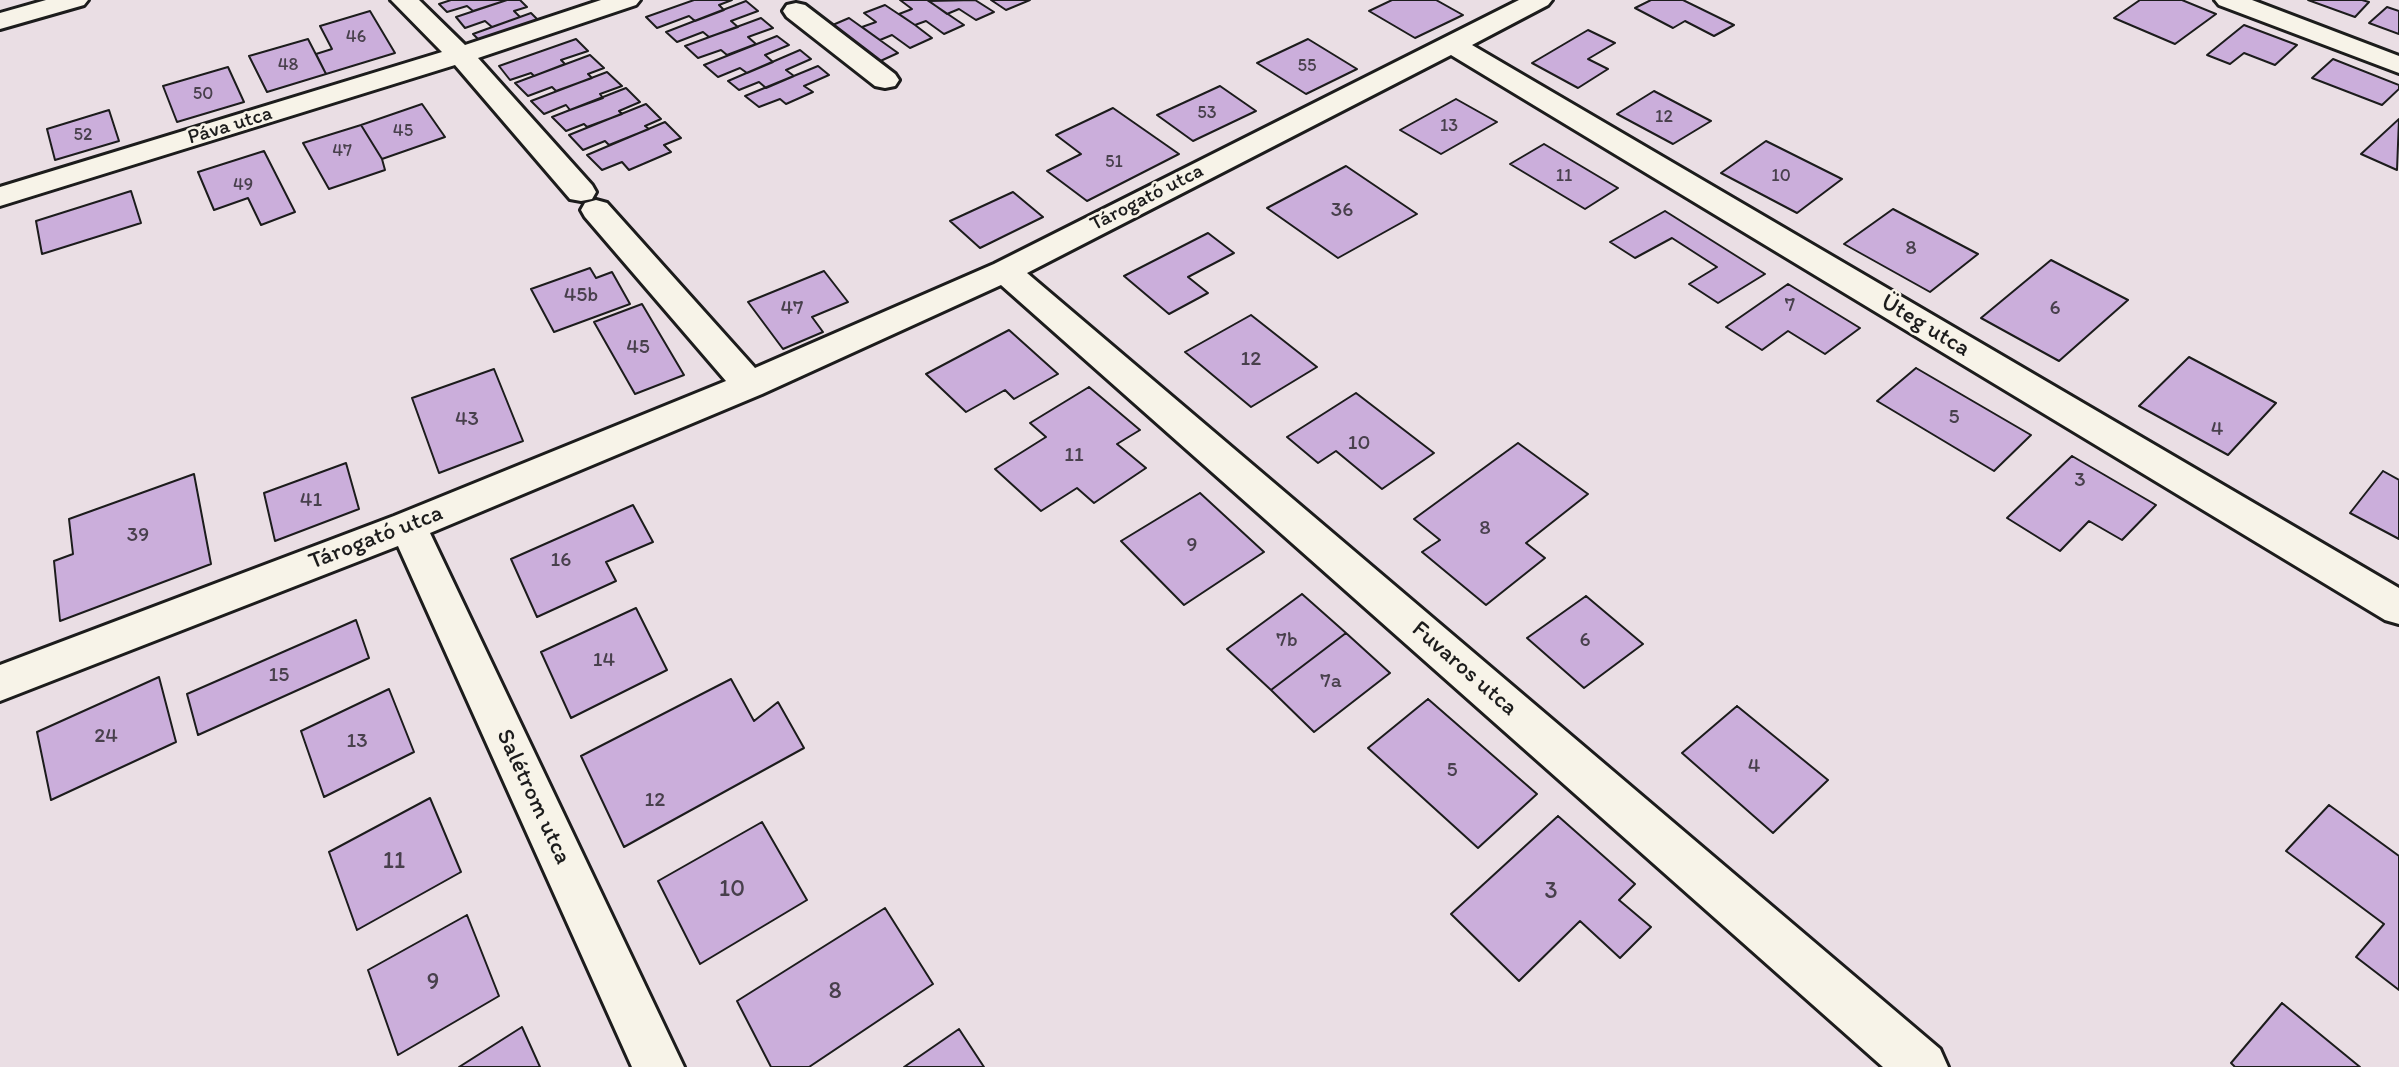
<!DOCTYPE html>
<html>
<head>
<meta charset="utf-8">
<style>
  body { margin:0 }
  canvas { display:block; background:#eadee4 }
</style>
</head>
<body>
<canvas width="2399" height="1067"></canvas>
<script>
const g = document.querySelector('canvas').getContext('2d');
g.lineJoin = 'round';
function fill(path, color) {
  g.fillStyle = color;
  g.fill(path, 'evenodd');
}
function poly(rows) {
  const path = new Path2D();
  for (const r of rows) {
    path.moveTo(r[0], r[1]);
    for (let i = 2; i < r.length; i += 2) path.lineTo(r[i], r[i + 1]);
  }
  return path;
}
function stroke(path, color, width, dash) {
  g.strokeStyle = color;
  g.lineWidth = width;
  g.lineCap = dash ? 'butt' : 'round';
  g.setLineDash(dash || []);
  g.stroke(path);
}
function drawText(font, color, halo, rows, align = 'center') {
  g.font = font + ' Itim,sans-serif';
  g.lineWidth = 5;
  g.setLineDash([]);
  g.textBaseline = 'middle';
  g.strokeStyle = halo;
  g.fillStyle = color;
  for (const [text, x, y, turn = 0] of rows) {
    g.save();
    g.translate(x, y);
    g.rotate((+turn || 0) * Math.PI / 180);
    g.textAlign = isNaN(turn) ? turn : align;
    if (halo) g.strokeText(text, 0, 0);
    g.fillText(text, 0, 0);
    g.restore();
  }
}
const building = poly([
  [451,0,507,0,473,11,467,6,447,12,439,4,451,0],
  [507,0,520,0,527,7,514,11,520,17,492,27,485,21,465,28,456,17,507,0],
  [694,0,732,0,719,5,724,10,695,21,689,16,657,28,646,17,694,0],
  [900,0,927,0,964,25,944,34,926,21,915,25,899,14,912,9,900,0],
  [975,0,994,12,976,20,959,9,947,14,929,1,975,0],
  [991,0,1030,0,1006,10,991,0],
  [1392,0,1436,0,1463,15,1415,38,1369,11,1392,0],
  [1651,0,1683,0,1734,25,1714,36,1685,21,1673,28,1635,8,1651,0],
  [2140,0,2182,0,2216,14,2175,44,2114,18,2140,0],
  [2308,0,2362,0,2369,2,2355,17,2308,0],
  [746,1,758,11,731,21,738,27,709,37,703,32,677,42,666,32,746,1],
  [885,5,915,25,932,38,910,48,892,35,880,40,862,27,876,22,864,13,885,5],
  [2387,7,2399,11,2399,34,2369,23,2387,7],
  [370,11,395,53,326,74,316,54,332,49,320,26,370,11],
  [531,13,543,25,485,46,473,34,531,13],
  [761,18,773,28,748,37,756,44,727,55,721,50,698,58,685,46,761,18],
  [849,18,898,53,876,63,828,27,849,18],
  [2244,25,2297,45,2275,65,2244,53,2230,64,2207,55,2244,25],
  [1588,30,1615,43,1588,59,1608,69,1578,88,1532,63,1588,30],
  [777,36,789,45,765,55,773,62,747,73,740,68,718,77,704,65,777,36],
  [308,39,326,74,267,92,249,56,308,39],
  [576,39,588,51,561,60,565,64,534,76,531,73,510,80,499,66,576,39],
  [1308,39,1357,69,1306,94,1257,63,1308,39],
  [800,50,811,59,786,70,794,76,766,88,759,82,739,90,728,81,800,50],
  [590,55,604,68,588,74,592,78,556,91,552,87,528,96,515,83,590,55],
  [2333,59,2399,85,2399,89,2382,105,2312,78,2333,59],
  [818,66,829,75,804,86,813,92,786,104,780,99,759,107,745,96,818,66],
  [228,67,244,102,177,122,163,86,228,67],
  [607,72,622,86,600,94,603,98,570,110,566,105,544,114,531,101,607,72],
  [1220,86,1256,111,1193,141,1157,115,1220,86],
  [626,88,640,102,619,111,622,114,587,127,584,124,566,131,552,117,626,88],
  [1654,91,1711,121,1673,144,1617,114,1654,91],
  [1456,99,1497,122,1441,154,1400,130,1456,99],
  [422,104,445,137,382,159,361,125,422,104],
  [646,104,661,119,645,126,649,129,609,145,605,141,583,150,569,135,646,104],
  [1113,108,1179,154,1087,201,1047,171,1081,154,1056,135,1113,108],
  [109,110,119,141,55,160,47,129,109,110],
  [2399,119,2397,170,2361,154,2399,119],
  [665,122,681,138,664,145,671,152,629,170,622,162,602,170,587,155,665,122],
  [361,125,382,159,385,170,329,189,303,143,361,125],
  [1766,141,1842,179,1797,213,1721,173,1766,141],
  [1544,144,1618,188,1585,209,1510,164,1544,144],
  [264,151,295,212,261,225,248,198,214,210,198,172,264,151],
  [1346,166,1417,214,1338,258,1267,208,1346,166],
  [131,191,141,223,42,254,36,221,131,191],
  [1013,192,1043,217,980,248,950,221,1013,192],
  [1893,209,1978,254,1930,292,1844,244,1893,209],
  [1665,211,1765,274,1718,303,1689,284,1717,267,1672,238,1635,258,1610,242,1665,211],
  [1208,233,1234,253,1188,277,1208,293,1169,314,1124,276,1208,233],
  [2051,260,2128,300,2059,361,1981,318,2051,260],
  [590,268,596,278,612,272,630,304,554,332,531,289,590,268],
  [824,271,848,302,812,317,823,332,783,349,748,302,824,271],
  [1788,284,1860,328,1825,354,1788,331,1762,350,1726,327,1788,284],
  [642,304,684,375,635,394,594,322,642,304],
  [1251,315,1317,367,1251,407,1185,352,1251,315],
  [1009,330,1058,374,1014,399,1005,390,966,412,926,374,1009,330],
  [2189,357,2276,403,2228,455,2139,406,2189,357],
  [1916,368,2031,435,1994,471,1877,401,1916,368],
  [494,369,523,441,439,473,412,398,494,369],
  [1089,387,1140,430,1117,444,1146,468,1094,503,1077,488,1041,511,995,469,1046,437,1030,423,1089,387],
  [1356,393,1434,453,1382,489,1336,451,1318,463,1287,437,1356,393],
  [1518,443,1588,494,1526,543,1545,558,1486,605,1422,552,1440,540,1414,519,1518,443],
  [2072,456,2156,505,2122,540,2089,521,2060,551,2007,518,2072,456],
  [346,463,359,509,275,541,264,493,346,463],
  [2383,471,2399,480,2399,539,2350,513,2383,471],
  [194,474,211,564,60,621,54,561,73,554,69,519,194,474],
  [1200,493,1264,552,1184,605,1121,541,1200,493],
  [633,505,653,542,606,562,616,581,537,617,511,559,633,505],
  [1302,594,1346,633,1271,690,1227,649,1302,594],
  [1586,596,1643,644,1584,688,1527,638,1586,596],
  [636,608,667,670,571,718,541,652,636,608],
  [356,620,369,658,198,735,187,694,356,620],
  [1346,633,1390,673,1314,732,1271,690,1346,633],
  [159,677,176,742,51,800,37,732,159,677],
  [731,679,754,721,778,702,804,748,624,847,581,756,731,679],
  [389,689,414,752,324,797,301,731,389,689],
  [1428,699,1537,794,1478,848,1368,748,1428,699],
  [1737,706,1828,780,1773,833,1682,753,1737,706],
  [430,798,461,872,357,930,329,852,430,798],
  [2329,805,2399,856,2399,990,2356,957,2384,924,2286,851,2329,805],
  [1558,816,1635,884,1619,900,1651,927,1620,958,1580,921,1519,981,1451,914,1558,816],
  [762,822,807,900,700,964,658,881,762,822],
  [885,908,933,984,809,1067,771,1067,737,1001,885,908],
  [467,915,499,996,398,1055,368,970,467,915],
  [2282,1003,2360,1067,2235,1067,2231,1063,2282,1003],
  [522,1027,540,1067,459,1067,522,1027],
  [959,1029,984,1067,904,1067,959,1029]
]);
fill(building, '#cbaedb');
stroke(building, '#1c1c1c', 2);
const minor = poly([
  [46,0,88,0,84,5,0,29,0,13,46,0],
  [391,0,419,0,465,45,601,0,640,0,636,5,478,58,592,185,596,192,592,199,581,201,570,199,455,65,0,206,0,187,442,52,391,0],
  [1519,0,1552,0,1548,5,1472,45,2399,588,2399,624,2385,620,1451,55,1027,273,1940,1049,1948,1067,1883,1067,1001,285,762,394,430,533,684,1067,632,1067,398,546,0,701,0,665,394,516,726,381,585,217,581,210,585,203,596,200,607,203,755,368,994,264,1519,0],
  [2215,0,2252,0,2399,56,2399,73,2219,5,2215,0],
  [796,3,805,5,895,74,899,80,895,86,885,88,875,86,787,17,783,11,787,5,796,3]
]);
stroke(minor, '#1c1c1c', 6);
fill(minor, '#f7f3e8');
drawText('18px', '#48404c', null, [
  ["46",356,37],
  ["48",288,65],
  ["55",1307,66],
  ["50",203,94],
  ["53",1207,113],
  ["12",1664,117],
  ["13",1449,126],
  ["45",403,131],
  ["52",83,135],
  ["47",342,151],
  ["51",1114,162],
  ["11",1564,176],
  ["10",1781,176],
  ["49",243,185]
]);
drawText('21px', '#1c1c1c', '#f7f3e8', [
  ["Páva utca",230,126,-17],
  ["Tárogató utca",1147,198,-27]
]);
drawText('21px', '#48404c', null, [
  ["36",1342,211],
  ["8",1911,249],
  ["45b",581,296],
  ["7",1790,306],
  ["47",792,309],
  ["6",2055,309],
  ["45",638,348],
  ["12",1251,360],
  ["5",1954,418],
  ["43",467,420],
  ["4",2217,430],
  ["10",1359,444],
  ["11",1074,456],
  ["3",2080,481],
  ["41",311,501],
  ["8",1485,529],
  ["39",138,536],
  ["9",1192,546],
  ["16",561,561],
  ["7b",1287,641],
  ["6",1585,641],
  ["14",604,661],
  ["15",279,676],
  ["7a",1331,682],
  ["24",106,737],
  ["13",357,742],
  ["4",1754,767],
  ["5",1452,771],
  ["12",655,801]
]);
drawText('24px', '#1c1c1c', '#f7f3e8', [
  ["Üteg utca",1925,326,31],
  ["Tárogató utca",376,538,-21],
  ["Fuvaros utca",1464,669,41],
  ["Salétrom utca",533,797,65]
]);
drawText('24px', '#48404c', null, [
  ["11",394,862],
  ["10",732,890],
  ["3",1551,892],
  ["9",433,983],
  ["8",835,992]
]);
</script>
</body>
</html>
